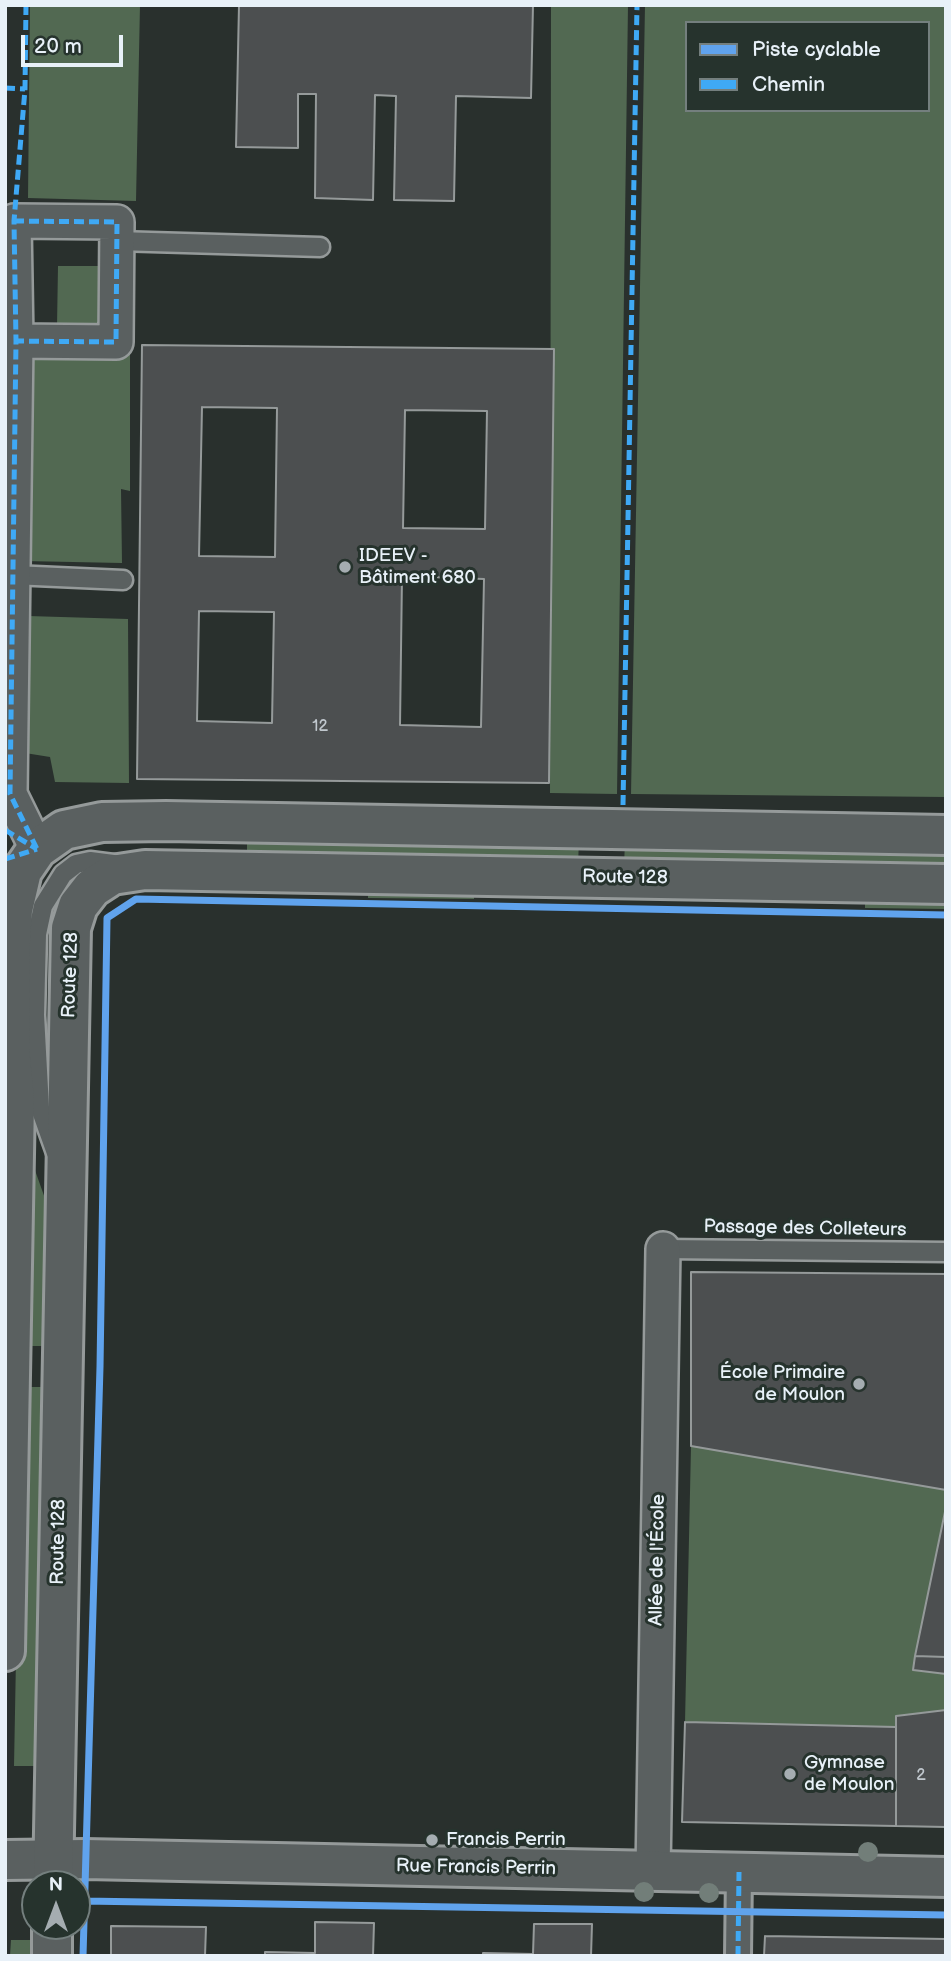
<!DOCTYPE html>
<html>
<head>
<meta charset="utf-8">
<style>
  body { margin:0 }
  #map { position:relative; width:951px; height:1961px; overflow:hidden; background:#29302d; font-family:"Balsamiq Sans",sans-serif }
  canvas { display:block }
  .frame { position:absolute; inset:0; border:7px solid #e8f1f8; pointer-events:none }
  .legend { position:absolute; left:685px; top:21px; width:245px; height:91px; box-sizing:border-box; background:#26332d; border:2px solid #747f7e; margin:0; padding:9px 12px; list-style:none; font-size:21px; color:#e8f1f8 }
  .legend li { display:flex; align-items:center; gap:14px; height:35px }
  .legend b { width:35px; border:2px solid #747f7e }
  .north { position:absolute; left:21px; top:1870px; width:70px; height:70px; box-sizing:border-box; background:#26332d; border:2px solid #747f7e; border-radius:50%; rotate:0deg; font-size:19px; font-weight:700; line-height:28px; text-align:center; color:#e8f1f8 }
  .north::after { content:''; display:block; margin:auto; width:24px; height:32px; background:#a5adb1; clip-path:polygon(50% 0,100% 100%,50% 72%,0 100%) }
  .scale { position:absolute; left:21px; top:35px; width:102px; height:32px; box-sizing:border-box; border:4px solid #e8f1f8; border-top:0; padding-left:9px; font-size:21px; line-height:24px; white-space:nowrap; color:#e8f1f8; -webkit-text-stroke:5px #26332d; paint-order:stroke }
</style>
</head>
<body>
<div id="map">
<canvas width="951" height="1961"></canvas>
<div class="frame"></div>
<ul class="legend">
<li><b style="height:9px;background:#60a3ed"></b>Piste cyclable</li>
<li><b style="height:9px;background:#3fa9f5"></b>Chemin</li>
</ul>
<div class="north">N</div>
<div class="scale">20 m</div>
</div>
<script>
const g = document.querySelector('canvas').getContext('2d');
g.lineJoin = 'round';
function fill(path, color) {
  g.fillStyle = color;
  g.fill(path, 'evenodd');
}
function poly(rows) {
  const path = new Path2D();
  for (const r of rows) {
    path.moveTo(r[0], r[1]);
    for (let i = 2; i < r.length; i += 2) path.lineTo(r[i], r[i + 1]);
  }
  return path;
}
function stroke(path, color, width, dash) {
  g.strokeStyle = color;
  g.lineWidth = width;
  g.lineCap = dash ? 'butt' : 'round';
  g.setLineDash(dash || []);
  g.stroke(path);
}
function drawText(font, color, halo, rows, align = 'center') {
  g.font = font + ' "Balsamiq Sans",sans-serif';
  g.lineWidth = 6;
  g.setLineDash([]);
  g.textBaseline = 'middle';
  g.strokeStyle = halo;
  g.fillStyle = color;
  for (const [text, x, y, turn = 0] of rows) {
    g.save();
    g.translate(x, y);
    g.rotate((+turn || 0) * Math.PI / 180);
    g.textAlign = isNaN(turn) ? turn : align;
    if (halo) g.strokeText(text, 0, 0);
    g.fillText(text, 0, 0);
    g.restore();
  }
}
fill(poly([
  [30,5,140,5,136,201,28,198],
  [551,5,628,5,617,794,550,793],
  [645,5,946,5,946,797,631,794],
  [687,23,928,23,928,110,687,110],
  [58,266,104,266,102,327,57,326],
  [130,351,130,491,121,489,122,563,23,561,28,355],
  [28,616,128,619,129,783,55,782,50,757,25,753],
  [247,833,579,839,578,866,247,861],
  [625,840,946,845,946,872,624,867],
  [368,885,474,886,474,899,368,898],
  [865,894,946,894,946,909,865,908],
  [31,1159,53,1221,50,1346,21,1346],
  [21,1387,49,1387,43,1766,14,1766],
  [691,1446,946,1490,946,1507,913,1670,946,1674,946,1710,896,1716,896,1727,685,1722],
  [11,1940,40,1940,39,1956,10,1956]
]), '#526952');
const building = poly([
  [239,5,533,5,531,98,456,96,454,201,394,200,396,96,375,95,373,200,315,198,316,94,298,94,298,148,236,147,239,5],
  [142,345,554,349,549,783,137,779,142,345],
  [202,407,277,408,275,557,199,556,202,407],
  [405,410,487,411,485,529,403,528,405,410],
  [402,576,484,579,481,727,400,725,402,576],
  [199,611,274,612,272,723,197,721,199,611],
  [691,1272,946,1274,946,1490,691,1446,691,1272],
  [946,1507,946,1657,915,1656,946,1507],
  [915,1656,946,1657,946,1674,913,1670,915,1656],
  [946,1710,946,1827,896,1826,896,1716,946,1710],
  [685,1722,896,1727,896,1826,682,1822,685,1722],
  [315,1922,374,1923,373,1956,265,1956,265,1952,315,1953,315,1922],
  [534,1924,592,1924,591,1956,483,1956,483,1953,533,1954,534,1924],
  [111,1926,206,1927,205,1956,111,1956,111,1926],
  [765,1936,946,1939,946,1956,764,1956,765,1936]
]);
fill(building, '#4c4f50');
stroke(building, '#959a9a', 2);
const service = poly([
  [117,241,320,247],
  [13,575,123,580],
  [56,1153,40,1108,35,1015,37,934,43,906,63,874,76,864,90,861,121,865],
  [663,1249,946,1252]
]);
const pedestrian = poly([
  [738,1956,739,1872]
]);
const minor = poly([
  [16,341,116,342,117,222,14,221,16,341,10,794,37,849],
  [653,1872,663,1249]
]);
const tertiary = poly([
  [5,1860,85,1859,946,1877]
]);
const secondary = poly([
  [5,1651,15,1099,10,1048,11,941,13,910,22,871,37,849,64,830,102,822,166,821,946,835],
  [53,1884,71,928,78,906,92,888,112,875,145,870,946,884],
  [52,1956,52,1926]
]);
stroke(service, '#959a9a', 23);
stroke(pedestrian, '#959a9a', 30);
stroke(minor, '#959a9a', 38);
stroke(tertiary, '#959a9a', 44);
stroke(secondary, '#959a9a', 44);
stroke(service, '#5a6060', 18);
stroke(pedestrian, '#5a6060', 24);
stroke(minor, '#5a6060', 33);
stroke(tertiary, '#5a6060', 38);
stroke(secondary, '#5a6060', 38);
stroke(poly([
  [26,5,25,89,14,221,16,341,10,794,37,849],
  [5,88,25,89],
  [14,221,117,222,116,342,16,341],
  [623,805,637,5],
  [5,830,37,849],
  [5,859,37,849],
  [738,1956,739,1872]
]), '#3fa9f5', 5, [10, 5]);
stroke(poly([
  [84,1901,946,1915],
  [83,1956,100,1367,107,918,136,899,946,915]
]), '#60a3ed', 7);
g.fillStyle = '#727e79';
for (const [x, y] of [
  [868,1852],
  [644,1892],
  [709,1893]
]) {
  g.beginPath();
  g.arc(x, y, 10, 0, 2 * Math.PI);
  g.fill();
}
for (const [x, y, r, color] of [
  [345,567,7,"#a5adb1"],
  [859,1384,7,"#a5adb1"],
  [790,1774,7,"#a5adb1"],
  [432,1840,7,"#a5adb1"]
]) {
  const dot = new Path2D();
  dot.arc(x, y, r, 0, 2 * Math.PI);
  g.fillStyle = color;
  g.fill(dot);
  stroke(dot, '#26332d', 2.5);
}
drawText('16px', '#c1c8ce', null, [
  ["12",320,727],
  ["2",921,1776]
]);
drawText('19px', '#e8f1f8', '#26332d', [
  ["IDEEV -",359,556],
  ["Bâtiment 680",359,578],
  ["École Primaire",845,1373,"right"],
  ["de Moulon",845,1395,"right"],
  ["Gymnase",804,1763],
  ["de Moulon",804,1785],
  ["Francis Perrin",446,1840]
], 'left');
drawText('19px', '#e8f1f8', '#26332d', [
  ["Route 128",625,878,1],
  ["Route 128",71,975,-88],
  ["Passage des Colleteurs",805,1229,1],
  ["Route 128",59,1542,-89],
  ["Allée de l'École",658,1560,-89],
  ["Rue Francis Perrin",476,1868,1]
]);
</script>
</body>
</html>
